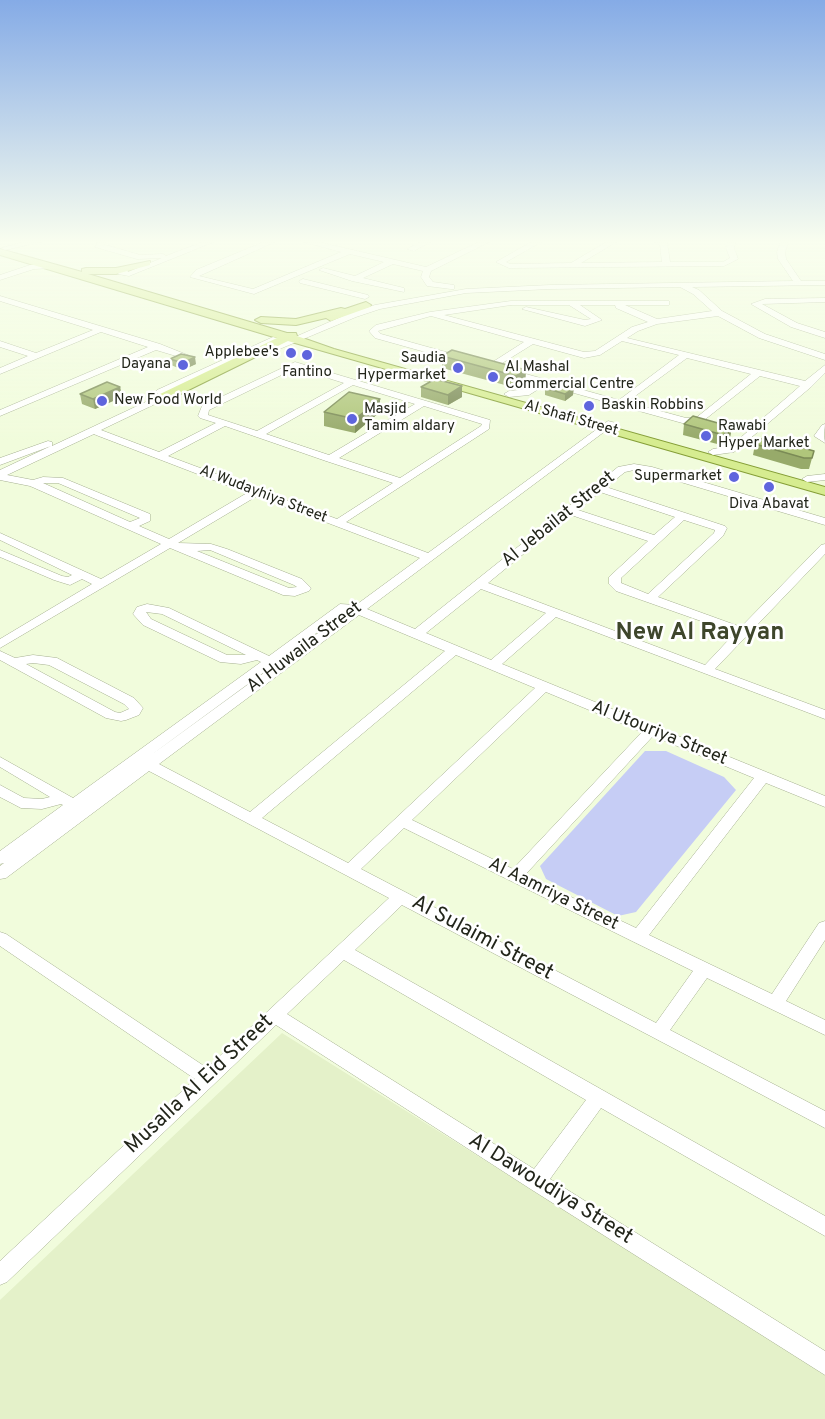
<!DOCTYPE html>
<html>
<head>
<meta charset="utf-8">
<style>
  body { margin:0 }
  canvas { display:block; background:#f1fcdc }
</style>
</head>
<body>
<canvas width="825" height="1419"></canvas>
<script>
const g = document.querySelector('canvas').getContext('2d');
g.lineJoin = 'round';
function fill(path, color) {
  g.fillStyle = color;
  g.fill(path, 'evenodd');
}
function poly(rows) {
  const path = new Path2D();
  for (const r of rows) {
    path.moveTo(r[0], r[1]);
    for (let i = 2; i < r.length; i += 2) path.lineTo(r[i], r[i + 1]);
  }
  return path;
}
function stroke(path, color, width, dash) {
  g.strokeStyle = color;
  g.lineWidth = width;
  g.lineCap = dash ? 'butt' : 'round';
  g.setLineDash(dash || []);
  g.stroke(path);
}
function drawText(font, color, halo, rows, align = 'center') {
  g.font = font + ' Overpass,sans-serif';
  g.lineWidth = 5;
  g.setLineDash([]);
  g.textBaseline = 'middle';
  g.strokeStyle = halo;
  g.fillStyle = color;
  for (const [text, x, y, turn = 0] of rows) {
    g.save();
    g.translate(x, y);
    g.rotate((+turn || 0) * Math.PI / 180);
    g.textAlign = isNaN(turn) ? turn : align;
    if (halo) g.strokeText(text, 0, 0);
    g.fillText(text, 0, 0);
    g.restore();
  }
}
fill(poly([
  [282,1033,825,1374,825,1419,0,1419,0,1300]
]), '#e4f1c9');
fill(poly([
  [645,751,666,751,724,777,736,790,636,912,618,916,546,879,540,866]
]), '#c6cdf5');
const minor = poly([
  [28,241,45,241,5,250,1,248,28,241],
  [98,241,107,241,103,244,140,255,163,254,166,256,205,241,216,241,129,276,118,274,121,269,127,269,128,272,162,258,137,259,95,247,98,241],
  [266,241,277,241,199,276,253,289,341,252,300,241,314,241,426,267,481,241,491,241,431,271,429,277,433,282,454,285,454,289,451,289,427,286,421,277,423,271,393,264,363,278,404,288,404,292,352,281,319,270,323,268,355,276,384,262,350,254,254,294,190,277,196,270,266,241],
  [422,241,432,241,414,251,407,249,422,241],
  [533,241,543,241,506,262,510,264,571,263,608,241,618,241,581,263,662,262,660,245,653,241,667,242,670,262,723,262,730,258,726,248,728,241,736,241,734,248,738,259,724,266,509,268,496,262,533,241],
  [781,241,789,241,785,252,786,259,801,281,825,281,825,285,692,287,699,290,722,311,765,334,825,354,825,360,759,338,718,316,657,324,638,331,627,338,805,381,825,365,825,373,811,387,734,452,713,455,708,452,713,449,731,446,800,386,760,376,703,421,686,424,545,385,529,395,509,397,504,394,509,391,527,389,536,383,505,374,503,372,508,369,619,400,679,355,622,341,600,355,584,358,533,344,491,370,487,367,488,365,524,342,431,316,378,331,381,334,464,357,465,359,461,362,375,338,369,331,376,325,430,312,511,301,669,301,669,305,625,305,657,319,712,311,693,294,680,287,550,289,466,293,380,309,356,317,270,353,263,351,350,313,375,305,466,289,550,285,793,281,778,259,777,252,781,241],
  [511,305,569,305,591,319,585,320,526,307,522,309,585,326,602,320,580,305,615,305,616,308,648,322,632,327,595,351,584,352,444,315,511,305],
  [687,358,751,374,697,417,686,418,627,402,687,358],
  [51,264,55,266,54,268,34,269,0,280,0,275,30,265,51,264],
  [303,279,368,295,369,297,365,299,300,283,299,281,303,279],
  [0,296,160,344,190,356,186,359,156,350,0,416,0,410,148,347,101,332,0,374,0,368,28,356,0,347,0,341,36,353,93,330,0,301,0,296],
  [825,298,825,302,762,304,797,323,825,332,825,338,791,327,751,304,765,299,825,298],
  [273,337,280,339,170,391,178,393,101,430,159,452,216,423,200,418,198,416,202,406,295,362,490,420,489,429,346,522,428,553,608,421,616,423,367,609,415,629,618,467,634,464,652,467,825,518,825,525,647,472,634,470,625,472,606,487,725,526,727,528,723,536,658,597,741,627,821,545,825,544,825,554,715,669,825,710,825,719,556,617,502,664,825,796,825,807,766,783,649,935,772,994,819,923,825,921,825,940,786,1001,825,1020,825,1035,707,978,670,1030,825,1111,825,1128,402,905,355,950,825,1216,825,1236,601,1108,550,1179,825,1351,825,1375,529,1188,276,1025,7,1282,0,1285,0,1261,195,1079,0,946,0,932,6,934,207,1068,389,898,149,771,6,878,0,879,0,866,4,863,0,864,0,851,63,805,61,804,42,809,21,808,0,797,0,785,24,798,42,799,50,797,0,767,0,757,73,798,261,662,257,660,241,664,220,662,143,625,133,614,137,607,147,604,169,608,269,656,340,604,356,605,420,558,257,496,178,543,211,544,227,549,302,579,311,588,309,591,295,596,283,595,170,548,0,648,0,639,92,584,82,579,70,585,54,580,0,557,0,550,62,576,68,577,72,575,0,540,0,533,101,579,161,544,30,486,0,480,0,470,51,446,0,465,0,458,48,441,52,442,52,446,167,392,160,395,155,392,157,390,273,337],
  [296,368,344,383,257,431,208,415,209,410,296,368],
  [353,385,415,404,329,455,266,434,353,385],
  [424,406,482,424,481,426,400,478,339,458,424,406],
  [225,426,326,461,393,483,337,519,168,456,225,426],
  [94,434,96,435,247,493,169,539,139,526,150,521,150,514,63,478,43,477,33,480,7,475,94,434],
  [43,483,58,483,140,518,130,522,43,483],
  [600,492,675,517,654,535,578,510,600,492],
  [571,515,648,541,609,577,609,584,616,591,735,633,705,665,488,583,571,515],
  [684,520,715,530,714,533,648,594,621,583,621,578,684,520],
  [210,550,294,585,297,587,289,588,197,551,210,550],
  [481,589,546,613,491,660,426,633,481,589],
  [347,610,349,611,279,661,347,610],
  [146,612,162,614,246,655,227,655,151,619,146,612],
  [359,615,445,651,250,812,159,764,359,615],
  [456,655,535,688,348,863,262,818,456,655],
  [271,667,272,667,147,758,271,667],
  [546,692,642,732,513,869,412,820,546,692],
  [653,736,754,778,636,928,525,875,653,736],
  [404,828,632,941,693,971,656,1023,361,869,404,828],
  [344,960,586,1100,534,1169,287,1014,344,960],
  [825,424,824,435,825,443,814,436,822,425,825,424],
  [825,474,825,480,807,482,802,479,807,476,825,474],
  [0,651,15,658,33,655,57,658,134,698,143,708,139,715,126,720,121,721,106,718,0,660,0,651],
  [33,663,49,665,124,704,129,709,120,713,115,712,26,664,33,663]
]);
const major = poly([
  [0,249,82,272,82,269,86,268,116,268,150,261,150,265,116,274,88,274,287,333,296,333,297,336,334,349,825,487,825,495,288,341,166,401,158,401,156,398,158,395,277,338,0,255,0,249],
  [366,302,371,305,370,307,331,321,326,318,296,325,261,323,255,320,261,317,296,319,341,308,345,309,366,302]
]);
stroke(minor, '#a6b091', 1);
stroke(major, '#859e37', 2);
fill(minor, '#fff');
fill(major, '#d6ec90');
fill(poly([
  [442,356,526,370,525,382,516,388,442,368],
  [170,359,196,364,183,370,171,365],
  [462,386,462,397,448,405,421,397,421,387],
  [120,387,122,397,95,409,82,404,80,394],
  [545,388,573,395,565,401,545,395],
  [380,399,380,412,355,433,324,426,324,412],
  [693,416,730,438,721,445,683,435,684,424],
  [755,444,814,451,809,469,801,469,753,455]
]), '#97aa6a');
fill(poly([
  [195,357,196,364,183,370,183,363],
  [526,370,525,382,516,388,516,376],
  [462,386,462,397,448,405,448,395],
  [120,387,122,397,95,409,93,399],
  [574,388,573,395,565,401,565,394],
  [380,399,380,412,355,433,355,419],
  [732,427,730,438,721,445,723,435]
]), '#7b8b56');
const building = poly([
  [452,350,526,370,516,376,442,356,452,350],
  [181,354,195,357,183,363,170,359,181,354],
  [435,379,462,386,448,395,421,387,435,379],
  [107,382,120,387,93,399,80,394,107,382],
  [553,383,574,388,565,394,545,388,553,383],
  [349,392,380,399,355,419,324,412,349,392],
  [693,416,732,427,723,435,684,424,693,416],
  [764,437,814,451,812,458,804,458,755,444,764,437]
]);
fill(building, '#b0c67b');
stroke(building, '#7b8b56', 1.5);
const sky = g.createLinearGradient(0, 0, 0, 440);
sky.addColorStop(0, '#85abe6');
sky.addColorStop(0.55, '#f9feef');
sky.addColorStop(1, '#f9feef00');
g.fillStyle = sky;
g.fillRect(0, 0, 825, 440);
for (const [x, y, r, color] of [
  [291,353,6,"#5f65dd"],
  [307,355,6,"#5f65dd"],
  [183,365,6,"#5f65dd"],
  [458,368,6,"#5f65dd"],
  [493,377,6,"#5f65dd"],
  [102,401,6,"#5f65dd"],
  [589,406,6,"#5f65dd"],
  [352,419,6,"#5f65dd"],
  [706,436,6,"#5f65dd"],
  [734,477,6,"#5f65dd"],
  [769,487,6,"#5f65dd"]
]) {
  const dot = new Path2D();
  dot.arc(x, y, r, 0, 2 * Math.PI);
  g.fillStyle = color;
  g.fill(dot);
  stroke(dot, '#fff', 2);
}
drawText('15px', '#22251a', '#fff', [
  ["Applebee's",279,353,"right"],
  ["Saudia",446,359,"right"],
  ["Hypermarket",446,376,"right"],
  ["Dayana",171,365,"right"],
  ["Al Mashal",505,368],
  ["Commercial Centre",505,385],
  ["Fantino",307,373,"center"],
  ["New Food World",114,401],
  ["Baskin Robbins",601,406],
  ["Masjid",364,410],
  ["Tamim aldary",364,427],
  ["Rawabi",718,427],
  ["Hyper Market",718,444],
  ["Supermarket",722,477,"right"],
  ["Diva Abavat",769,505,"center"]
], 'left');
drawText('15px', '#22251a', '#fff', [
  ["Al Shafi Street",571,419,16],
  ["Al Wudayhiya Street",263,495,21]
]);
drawText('18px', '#22251a', '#fff', [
  ["Al Jebailat Street",559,520,-39],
  ["Al Huwaila Street",305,648,-37],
  ["Al Utouriya Street",659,734,22],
  ["Al Aamriya Street",553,895,26]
]);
drawText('21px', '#22251a', '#fff', [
  ["Al Sulaimi Street",482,939,28],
  ["Musalla Al Eid Street",200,1085,-43],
  ["Al Dawoudiya Street",550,1190,32]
]);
drawText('bold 24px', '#3e462b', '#fff', [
  ["New Al Rayyan",700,634]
]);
</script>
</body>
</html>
